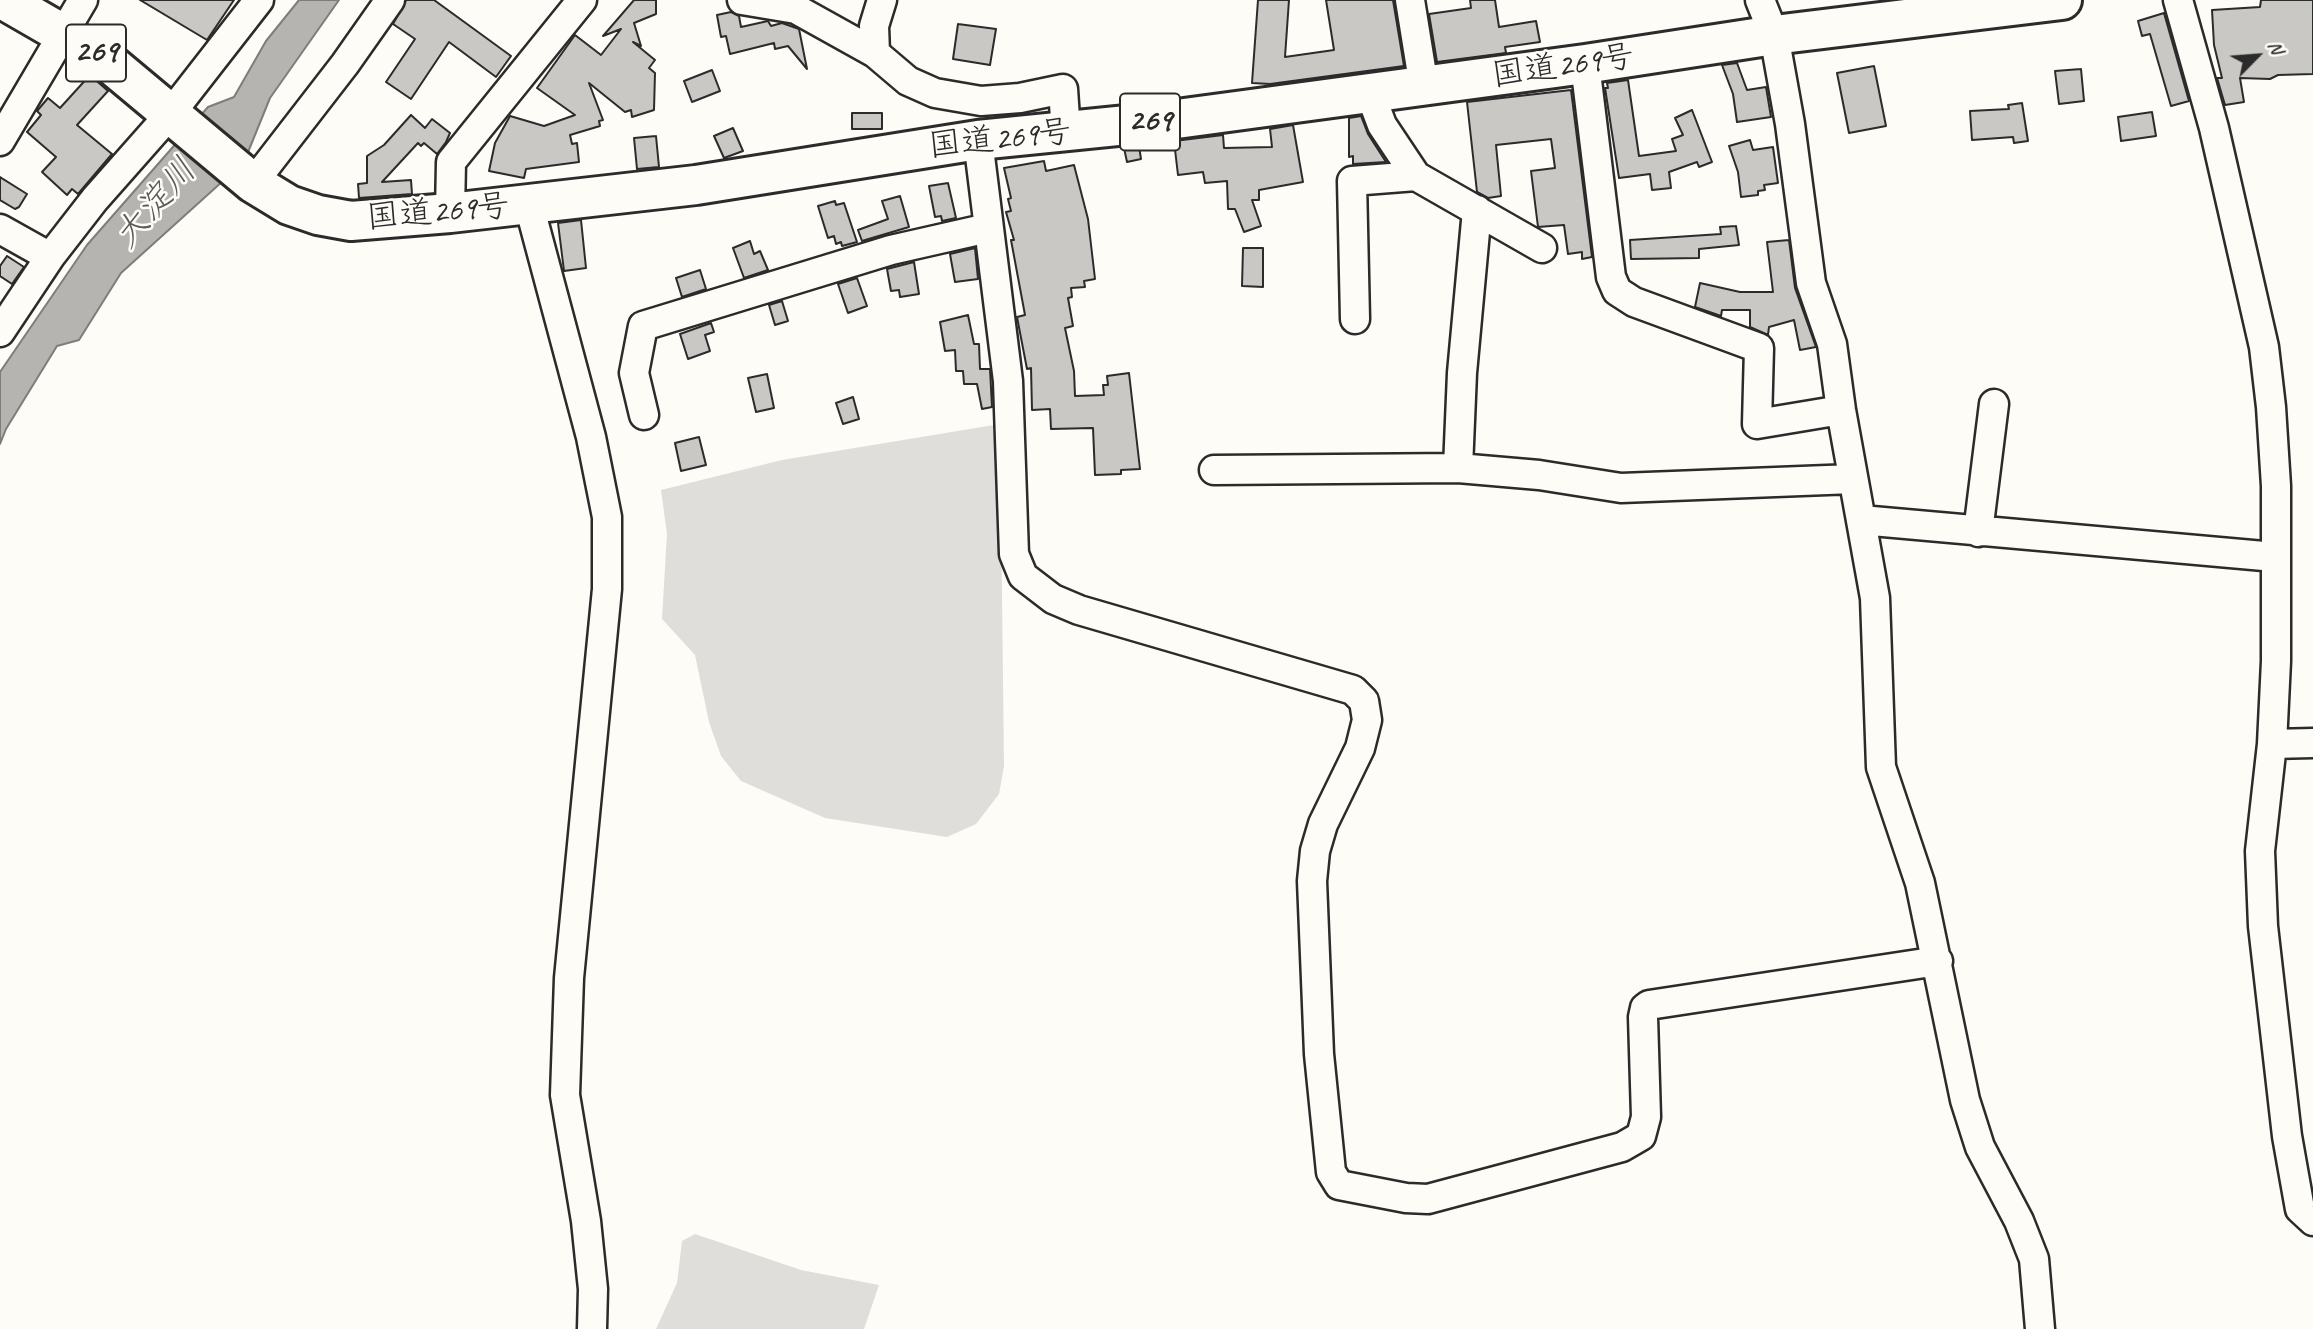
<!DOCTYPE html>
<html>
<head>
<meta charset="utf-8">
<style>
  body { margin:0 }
  #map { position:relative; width:2313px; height:1329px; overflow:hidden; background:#fdfcf7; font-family:Caveat,sans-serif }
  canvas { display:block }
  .north { position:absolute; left:2222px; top:21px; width:70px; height:70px; -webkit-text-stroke:5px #fdfcf7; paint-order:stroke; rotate:65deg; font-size:19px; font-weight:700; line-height:28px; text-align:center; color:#2b2b2b }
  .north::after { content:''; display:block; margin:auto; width:24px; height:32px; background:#2b2b2b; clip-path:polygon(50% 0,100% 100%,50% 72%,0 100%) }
</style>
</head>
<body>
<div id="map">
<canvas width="2313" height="1329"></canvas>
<div class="north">N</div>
</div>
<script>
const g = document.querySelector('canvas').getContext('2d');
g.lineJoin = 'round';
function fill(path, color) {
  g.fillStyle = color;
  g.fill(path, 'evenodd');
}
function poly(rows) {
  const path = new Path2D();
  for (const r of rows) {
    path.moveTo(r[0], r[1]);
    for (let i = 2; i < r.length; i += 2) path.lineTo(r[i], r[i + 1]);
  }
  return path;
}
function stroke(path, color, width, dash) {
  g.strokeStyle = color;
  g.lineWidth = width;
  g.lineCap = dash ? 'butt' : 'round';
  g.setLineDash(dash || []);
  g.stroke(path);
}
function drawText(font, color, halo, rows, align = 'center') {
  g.font = font + ' Caveat,"Klee One",sans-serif';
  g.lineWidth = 5;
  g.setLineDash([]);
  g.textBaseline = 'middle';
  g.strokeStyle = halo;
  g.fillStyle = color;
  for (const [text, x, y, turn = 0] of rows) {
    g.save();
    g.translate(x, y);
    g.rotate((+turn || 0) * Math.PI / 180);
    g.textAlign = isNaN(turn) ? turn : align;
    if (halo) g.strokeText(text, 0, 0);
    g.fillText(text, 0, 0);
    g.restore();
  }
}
fill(poly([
  [1000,424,1004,766,999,794,976,824,947,837,825,818,741,781,721,756,709,722,695,655,662,619,667,534,661,490,782,460],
  [695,1234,801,1270,879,1285,864,1329,656,1329,677,1283,682,1241]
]), '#dfdeda');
const water = poly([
  [299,0,339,0,270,98,244,162,121,273,79,340,57,346,6,429,0,444,0,372,87,245,208,107,234,97,266,41,299,0]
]);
fill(water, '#b5b4b1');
stroke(water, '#7e7d7b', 2);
const building = poly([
  [140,0,234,0,207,40,140,0],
  [406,0,434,0,511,56,496,77,449,42,411,99,386,82,415,39,393,24,406,0],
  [634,0,656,0,656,14,634,23,641,46,633,42,655,60,649,68,655,73,654,110,632,117,631,110,625,112,589,83,603,120,599,121,600,126,570,135,572,144,577,143,579,162,526,169,524,178,489,171,495,143,510,116,544,126,575,115,537,88,575,35,601,55,621,29,603,36,634,0],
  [1258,0,1289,0,1285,57,1334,50,1326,0,1393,0,1404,66,1270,84,1252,83,1258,0],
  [1470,0,1495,0,1499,27,1536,21,1540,42,1505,47,1506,53,1437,62,1429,14,1471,8,1470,0],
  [2261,0,2313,0,2313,74,2278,75,2270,79,2240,78,2244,102,2225,105,2217,78,2222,78,2214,45,2212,10,2260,7,2261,0],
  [731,12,739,16,741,27,768,21,771,26,782,23,799,29,807,69,788,46,775,49,774,43,730,54,726,36,721,37,717,15,731,12],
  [2164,13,2189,101,2171,106,2150,34,2142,36,2138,21,2164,13],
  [958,24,996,29,990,65,953,59,958,24],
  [1737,63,1747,90,1766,87,1771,117,1737,122,1733,94,1722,65,1737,63],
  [1874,66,1886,126,1849,133,1837,73,1874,66],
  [2081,69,2084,101,2059,104,2055,71,2081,69],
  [712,70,720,91,692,102,684,81,712,70],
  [90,75,108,91,77,125,112,154,78,194,72,189,67,195,42,172,56,157,27,132,41,115,37,111,48,98,60,108,90,75],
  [1628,80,1639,156,1676,151,1672,139,1683,135,1675,118,1692,110,1712,162,1699,167,1697,162,1669,172,1671,188,1652,190,1650,174,1619,178,1605,88,1608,88,1607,83,1628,80],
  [1571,90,1592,257,1582,259,1582,252,1568,254,1564,225,1538,227,1531,171,1555,168,1551,139,1496,145,1501,196,1488,198,1477,192,1467,102,1571,90],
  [2022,103,2028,141,2014,143,2013,137,1972,140,1970,111,2009,109,2008,105,2022,103],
  [2152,112,2156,136,2121,141,2118,117,2152,112],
  [852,113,882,113,882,129,852,129,852,113],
  [411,115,425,128,432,119,450,133,446,142,437,154,424,143,421,146,418,143,382,182,411,180,412,194,359,198,358,184,367,183,367,156,384,145,411,115],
  [1361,116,1368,134,1386,162,1353,164,1353,156,1349,157,1349,118,1361,116],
  [1293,125,1303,182,1259,190,1259,200,1252,200,1261,226,1244,232,1235,209,1228,209,1227,181,1205,183,1203,172,1178,175,1174,141,1223,135,1224,148,1272,147,1270,129,1293,125],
  [733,128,743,151,724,158,714,136,733,128],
  [656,136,659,167,637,169,634,138,656,136],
  [1750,140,1753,150,1773,147,1778,183,1764,185,1765,190,1758,191,1758,195,1741,197,1738,172,1729,146,1750,140],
  [1139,146,1141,159,1127,162,1124,148,1139,146],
  [1044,161,1046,171,1074,165,1088,219,1095,279,1084,281,1085,287,1071,288,1072,297,1068,298,1073,326,1065,328,1074,371,1075,396,1104,395,1103,385,1108,385,1107,376,1129,373,1140,469,1121,470,1121,474,1095,475,1093,428,1051,429,1050,409,1032,410,1031,368,1027,369,1017,317,1025,315,1011,240,1014,240,1006,212,1011,211,1008,199,1011,198,1004,168,1044,161],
  [0,177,27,194,19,207,15,209,0,200,0,177],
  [948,183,956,218,942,221,941,216,935,217,929,186,948,183],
  [900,196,909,227,862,241,858,230,888,219,882,201,900,196],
  [835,201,836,205,844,203,857,242,842,246,841,242,836,244,834,236,828,238,818,206,835,201],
  [581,220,586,268,564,271,558,223,581,220],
  [1736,226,1739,245,1699,249,1699,258,1631,259,1630,240,1721,234,1720,227,1736,226],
  [1789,240,1795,288,1816,347,1800,350,1794,320,1769,327,1768,335,1750,327,1750,310,1722,310,1721,316,1695,307,1700,283,1740,292,1773,292,1767,242,1789,240],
  [750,241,754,254,760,251,768,270,744,278,733,248,750,241],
  [975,248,978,279,955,282,950,254,975,248],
  [1243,248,1263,248,1263,287,1242,286,1243,248],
  [7,256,24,267,12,284,0,276,0,266,7,256],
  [914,262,919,294,900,297,899,290,891,291,887,269,914,262],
  [700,270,706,289,682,297,676,278,700,270],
  [857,278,867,306,848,313,838,284,857,278],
  [782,301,788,321,775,325,769,305,782,301],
  [968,315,974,344,979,344,980,369,990,369,992,407,982,409,977,384,964,384,963,371,956,371,955,350,945,351,940,322,968,315],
  [711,323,714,332,705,335,710,351,688,359,680,334,711,323],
  [767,374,774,408,756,412,748,378,767,374],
  [853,397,859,419,843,424,836,403,853,397],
  [699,437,706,465,681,471,675,443,699,437]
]);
fill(building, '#c9c8c4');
stroke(building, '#2b2b2b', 2);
const minor = poly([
  [742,0,796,9,875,53,908,81,935,93,981,101,1020,98,1063,89,1066,133],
  [1410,0,1424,87],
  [1760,0,1774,35,1790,124,1811,283,1832,344,1841,410,1875,598,1881,767,1920,883,1965,1100,1980,1147,2019,1221,2034,1259,2040,1329],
  [2178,0,2214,128,2264,347,2271,407,2276,486,2276,661,2272,744,2260,851,2263,926,2287,1136,2300,1209,2313,1221],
  [875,53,874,26,882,0],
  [1585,64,1611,277,1617,291,1634,302,1759,348,1757,424,1841,410],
  [1370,93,1382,125,1416,176,1542,248],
  [978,140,1008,381,1014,554,1023,576,1053,599,1079,610,1353,690,1364,701,1367,720,1360,748,1323,824,1315,851,1312,881,1319,1054,1331,1172,1339,1185,1406,1198,1428,1199,1622,1147,1641,1136,1646,1117,1643,1017,1645,1008,1649,1005,1938,961],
  [0,141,83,0],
  [253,183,345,64,390,0],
  [529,205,591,437,607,517,607,589,569,978,565,1095,586,1221,593,1289,592,1329],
  [450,213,451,162,582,0],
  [0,229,50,257],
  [1355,319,1352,181,1416,176],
  [0,332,50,257,95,199,171,113,259,0],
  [644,415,634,373,643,326,891,250,988,228],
  [1458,468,1462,373,1477,210],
  [1214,470,1458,468,1539,475,1621,488,1853,479],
  [1861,520,2275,557],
  [1978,532,1994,404],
  [2272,744,2313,743]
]);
const highway = poly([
  [4,0,101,56,253,183,289,205,318,215,351,221,450,213,696,185,978,140,1147,123,1585,64,1774,35,2062,0]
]);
stroke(minor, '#2b2b2b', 33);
stroke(highway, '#2b2b2b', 44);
stroke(minor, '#fdfcf7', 28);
stroke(highway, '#fdfcf7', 38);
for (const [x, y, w] of [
  [96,53,60],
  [1150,122,60]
]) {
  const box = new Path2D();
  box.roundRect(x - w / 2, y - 28.5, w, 57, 5);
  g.fillStyle = '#fdfcf7';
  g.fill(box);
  stroke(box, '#2b2b2b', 2);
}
drawText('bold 32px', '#2b2b2b', null, [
  ["269",96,53],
  ["269",1150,122]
]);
drawText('33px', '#2b2b2b', '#fdfcf7', [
  ["国道269号",1563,67,-8],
  ["国道269号",1000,140,-6],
  ["国道269号",438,213,-5]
]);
drawText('italic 35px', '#5b5b5a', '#fdfcf7', [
  ["大淀川",156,204,-49]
]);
</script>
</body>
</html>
